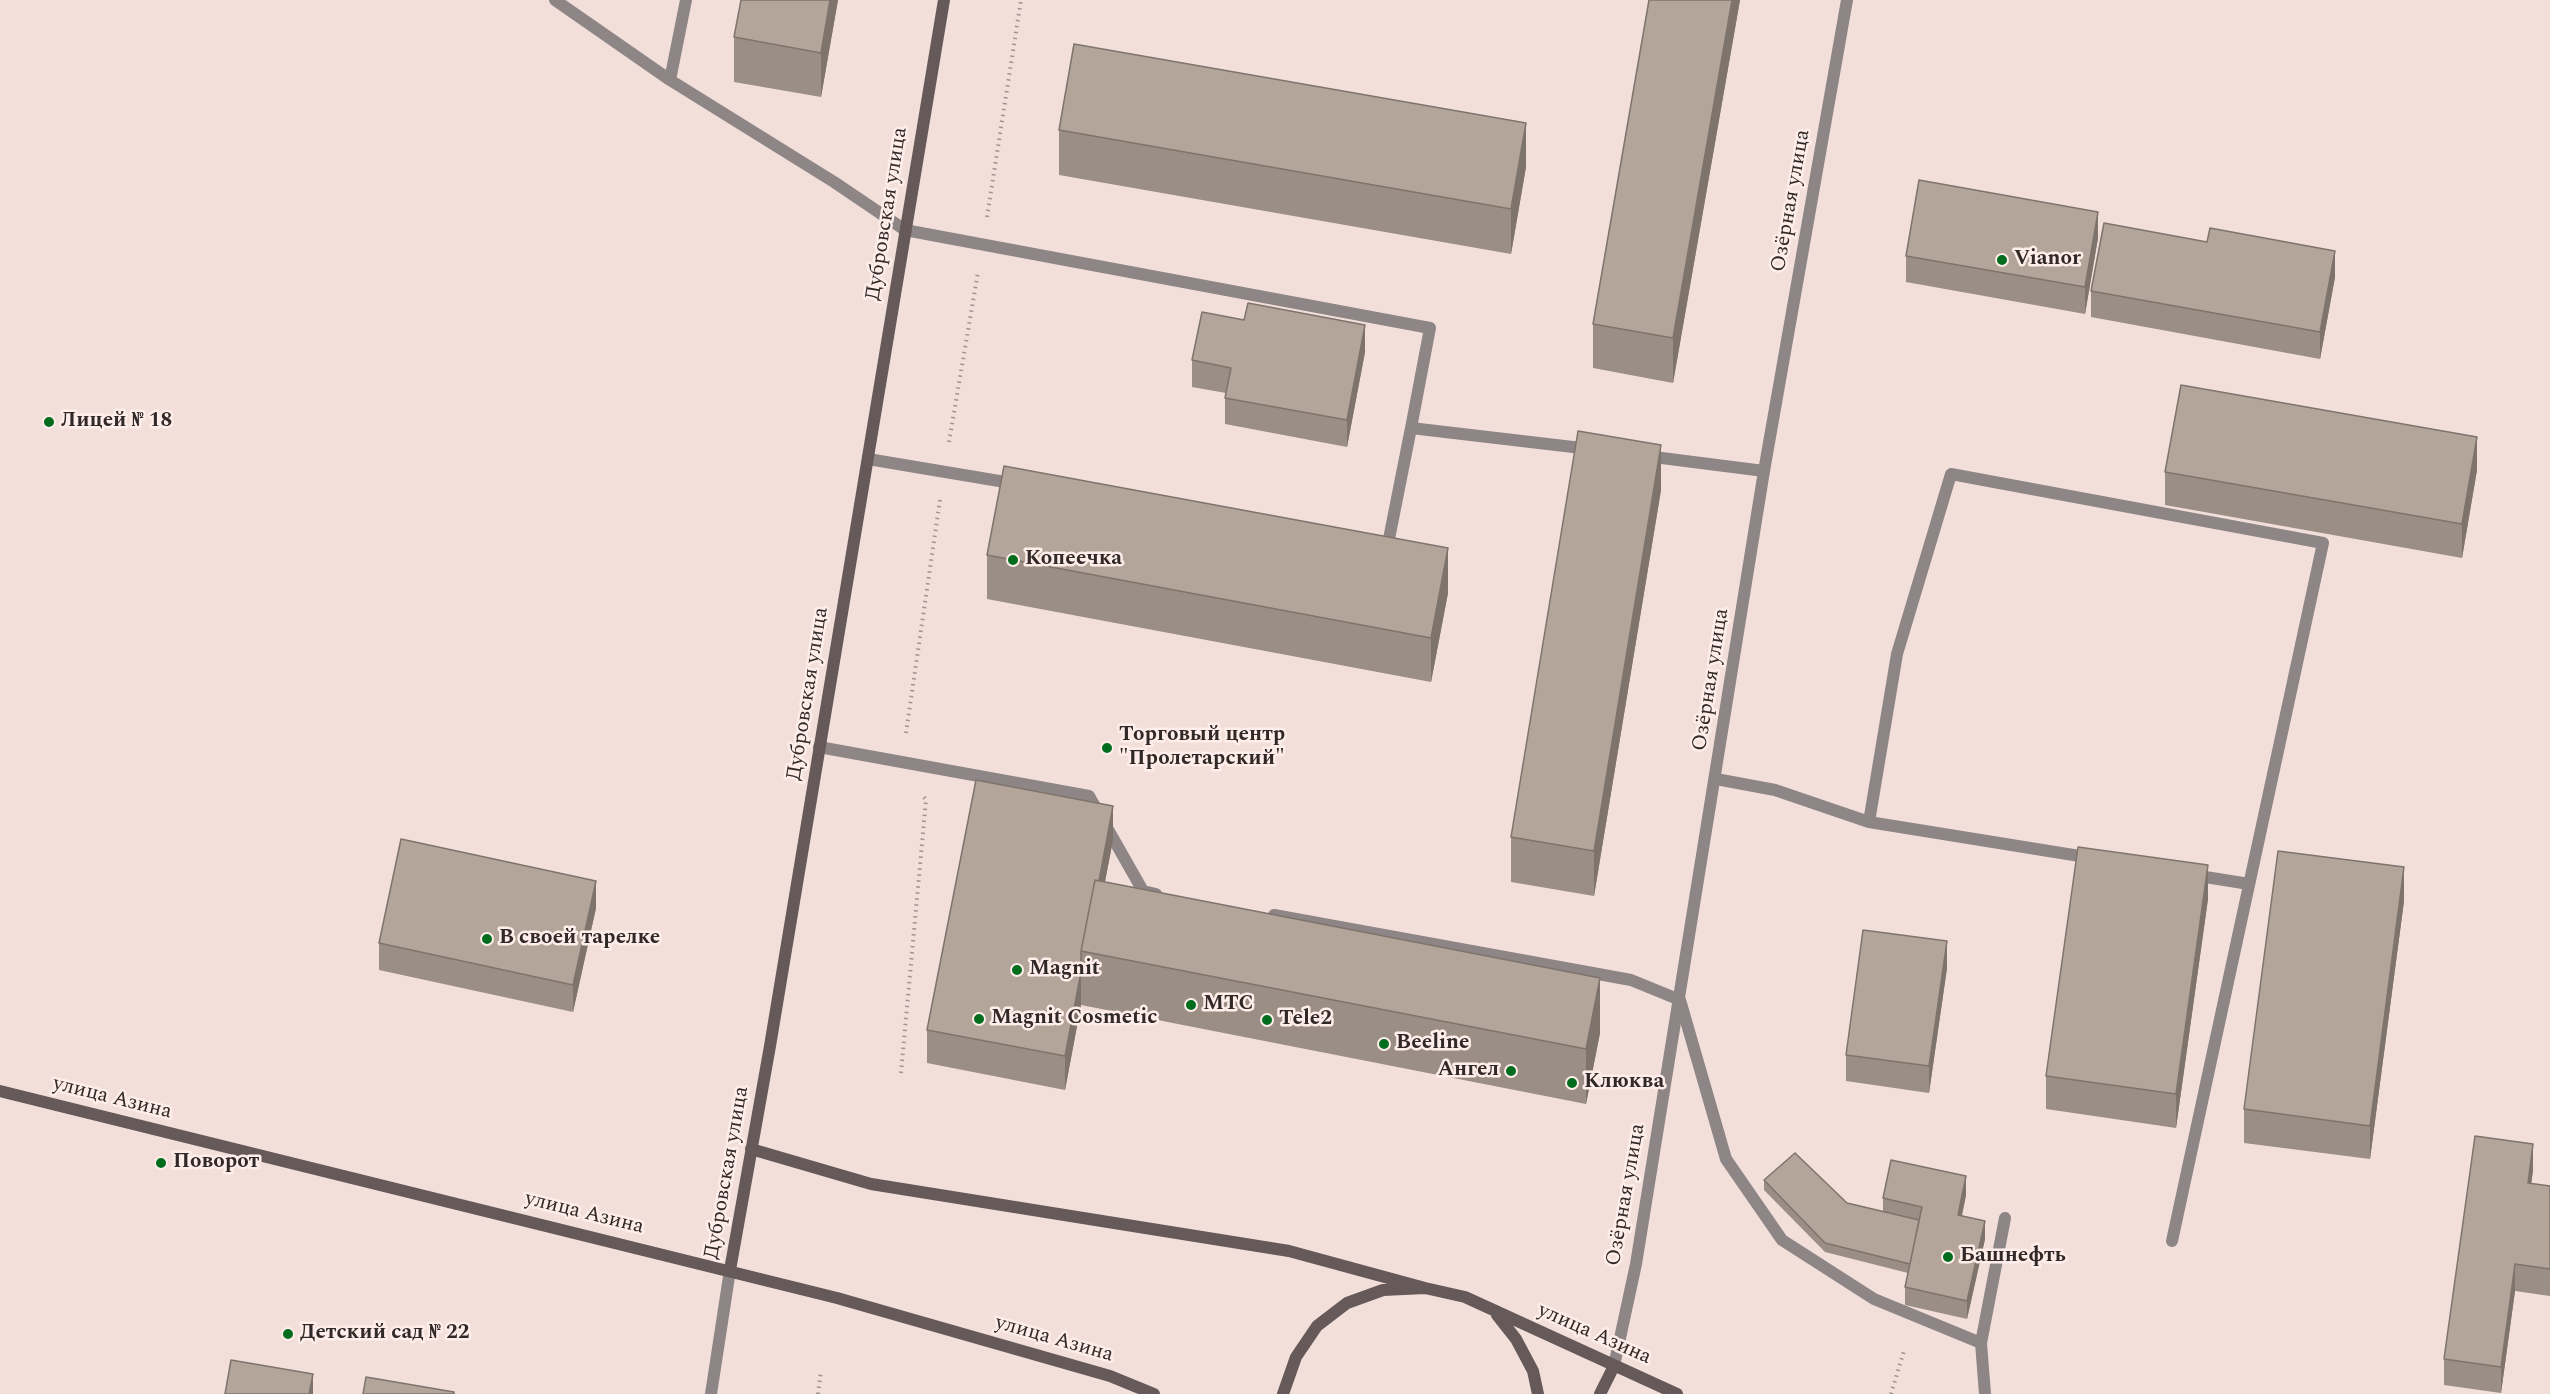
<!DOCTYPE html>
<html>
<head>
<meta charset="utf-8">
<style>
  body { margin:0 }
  canvas { display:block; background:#f3dfda }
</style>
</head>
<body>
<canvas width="2550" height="1394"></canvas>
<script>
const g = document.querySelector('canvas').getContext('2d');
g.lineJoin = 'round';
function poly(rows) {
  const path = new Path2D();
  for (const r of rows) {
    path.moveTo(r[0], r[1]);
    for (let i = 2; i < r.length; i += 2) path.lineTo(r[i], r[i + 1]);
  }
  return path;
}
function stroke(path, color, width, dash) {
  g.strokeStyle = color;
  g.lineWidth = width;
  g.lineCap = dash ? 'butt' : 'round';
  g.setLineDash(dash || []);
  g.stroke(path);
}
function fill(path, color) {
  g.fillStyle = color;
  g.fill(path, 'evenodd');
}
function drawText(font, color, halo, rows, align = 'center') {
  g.font = font + ' Spectral,serif';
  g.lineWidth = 5;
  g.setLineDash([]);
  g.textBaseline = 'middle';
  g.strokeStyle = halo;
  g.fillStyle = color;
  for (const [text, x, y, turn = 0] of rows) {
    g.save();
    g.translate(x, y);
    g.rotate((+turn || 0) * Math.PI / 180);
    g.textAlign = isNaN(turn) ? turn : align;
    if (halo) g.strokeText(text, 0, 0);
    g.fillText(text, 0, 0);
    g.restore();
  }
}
stroke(poly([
  [987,217,1021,0],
  [949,442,978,272],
  [906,733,940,500],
  [901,1073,926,800,923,796],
  [818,1394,821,1371],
  [1891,1394,1904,1351]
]), '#a1938f', 4, [1.5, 4.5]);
stroke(poly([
  [555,0,670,80,834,182,905,230,1430,328,1411,428],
  [670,80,686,0],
  [1646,456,1764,471],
  [868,459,1017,484],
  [1386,549,1387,549,1411,428,1590,449],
  [819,747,1089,796,1143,891,1156,894],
  [1716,779,1775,790,1869,822,2092,858],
  [1869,822,1897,654,1951,474,2323,543,2172,1241],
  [2193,875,2249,884],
  [1274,915,1631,980,1680,1000,1726,1159,1782,1240,1874,1299,1981,1343,1985,1394],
  [1981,1343,2005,1218]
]), '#8e8686', 12);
stroke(poly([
  [1614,1366,1636,1264,1764,471,1847,0]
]), '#8e8686', 12);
stroke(poly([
  [711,1394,730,1270]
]), '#8e8686', 12);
stroke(poly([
  [0,1091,837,1298,1110,1376,1154,1394],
  [751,1149,871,1184,1289,1251,1425,1288],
  [730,1270,770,1046,944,0],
  [1497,1315,1516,1339,1533,1371,1538,1394],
  [1283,1394,1296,1357,1317,1326,1347,1303,1383,1290,1425,1288,1465,1297,1677,1394],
  [1600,1394,1614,1366]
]), '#65595a', 12);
fill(poly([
  [838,0,821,97,734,82,734,37],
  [1649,0,1740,0,1673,383,1593,368,1593,324],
  [1059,130,1526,167,1511,254,1059,175],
  [2098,238,2085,314,1906,282,1906,256],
  [2335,277,2320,359,2091,317,2091,291],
  [1365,352,1347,447,1225,424,1225,398,1226,393,1192,387,1192,360],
  [2477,470,2462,558,2165,505,2165,472],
  [1661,490,1594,896,1511,882,1511,837],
  [987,555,1448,593,1431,682,987,599],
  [1113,840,1105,882,1600,1033,1586,1104,1081,1005,1065,1090,927,1063,927,1030],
  [2208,899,2176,1128,2046,1109,2046,1076],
  [2404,901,2370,1159,2244,1143,2244,1109],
  [596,908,573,1012,379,970,379,943],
  [1947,968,1929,1093,1846,1081,1846,1055],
  [2533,1170,2531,1184,2550,1186,2550,1296,2515,1291,2501,1393,2444,1385,2444,1359],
  [1764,1180,1847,1203,1883,1212,1883,1198,1966,1195,1962,1216,1985,1239,1967,1319,1905,1305,1905,1287,1908,1273,1825,1252,1764,1190]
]), '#9b8e85');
fill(poly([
  [830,0,838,0,821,97,821,53],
  [1732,0,1740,0,1673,383,1673,338],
  [1526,123,1526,167,1511,254,1511,209],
  [2098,212,2098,238,2085,314,2085,287],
  [2335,251,2335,277,2320,359,2320,332],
  [1365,325,1365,352,1347,447,1347,420],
  [2477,437,2477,470,2462,558,2462,524],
  [1661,445,1661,490,1594,896,1594,851],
  [1448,548,1448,593,1431,682,1431,638],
  [1113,806,1113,840,1091,953,1085,952],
  [2208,865,2208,899,2176,1128,2176,1094],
  [2404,867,2404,901,2370,1159,2370,1126],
  [596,881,596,908,573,1012,573,985],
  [1947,941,1947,968,1929,1093,1929,1066],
  [1081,972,1081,1005,1065,1090,1065,1056],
  [1600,978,1600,1033,1586,1104,1586,1049],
  [2533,1144,2533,1170,2528,1210,2528,1183],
  [1966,1176,1966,1195,1958,1233,1958,1215],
  [1985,1221,1985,1239,1967,1319,1967,1301],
  [2515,1264,2515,1291,2501,1393,2501,1367],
  [313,1374,313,1394,309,1394]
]), '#7e746c');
const building = poly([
  [741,0,830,0,821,53,734,37,741,0],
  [1649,0,1732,0,1673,338,1593,324,1649,0],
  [1074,44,1526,123,1511,209,1059,130,1074,44],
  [1919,180,2098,212,2085,287,1906,256,1919,180],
  [2104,223,2207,242,2210,228,2335,251,2320,332,2091,291,2104,223],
  [1248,303,1365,325,1347,420,1225,398,1231,368,1192,360,1202,312,1244,320,1248,303],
  [2181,385,2477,437,2462,524,2165,472,2181,385],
  [1578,431,1661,445,1594,851,1511,837,1578,431],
  [1004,466,1448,548,1431,638,987,555,1004,466],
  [976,780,1113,806,1099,881,1095,880,1081,951,1081,972,1065,1056,927,1030,976,780],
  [401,839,596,881,573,985,379,943,401,839],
  [2078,847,2208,865,2176,1094,2046,1076,2078,847],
  [2278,851,2404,867,2370,1126,2244,1109,2278,851],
  [1095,880,1600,978,1586,1049,1081,951,1095,880],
  [1863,930,1947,941,1929,1066,1846,1055,1863,930],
  [2475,1136,2533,1144,2528,1183,2550,1186,2550,1269,2515,1264,2501,1367,2444,1359,2475,1136],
  [1795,1153,1847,1203,1919,1220,1910,1264,1825,1243,1764,1180,1795,1153],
  [1891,1160,1966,1176,1958,1215,1985,1221,1967,1301,1905,1287,1922,1207,1883,1198,1891,1160],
  [231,1360,313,1374,309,1394,225,1394,231,1360],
  [366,1377,454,1392,454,1394,363,1394,366,1377]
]);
fill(building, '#b4a59b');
stroke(building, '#7e746c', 1.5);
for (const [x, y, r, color] of [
  [2002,260,6,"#006d1e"],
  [49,422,6,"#006d1e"],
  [1013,560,6,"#006d1e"],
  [1107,748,6,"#006d1e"],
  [487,939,6,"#006d1e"],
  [1017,970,6,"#006d1e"],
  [1191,1005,6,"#006d1e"],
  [979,1019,6,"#006d1e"],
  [1267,1020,6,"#006d1e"],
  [1384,1044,6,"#006d1e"],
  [1511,1071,6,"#006d1e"],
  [1572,1083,6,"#006d1e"],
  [161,1163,6,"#006d1e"],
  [1948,1257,6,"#006d1e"],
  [288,1334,6,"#006d1e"]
]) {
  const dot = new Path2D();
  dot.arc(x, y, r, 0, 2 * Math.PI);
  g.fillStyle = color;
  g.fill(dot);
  stroke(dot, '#feede9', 2);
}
drawText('21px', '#302927', '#feede9', [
  ["Озёрная улица",1792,201,-80],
  ["Дубровская улица",888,214,-81],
  ["Озёрная улица",1712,680,-81],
  ["Дубровская улица",809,694,-81],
  ["улица Азина",112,1099,14],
  ["Дубровская улица",728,1173,-80],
  ["Озёрная улица",1627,1195,-80],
  ["улица Азина",584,1214,14],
  ["улица Азина",1594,1335,24],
  ["улица Азина",1054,1340,16]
]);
drawText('bold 21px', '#302927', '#feede9', [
  ["Vianor",2014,260],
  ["Лицей № 18",61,422],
  ["Копеечка",1025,560],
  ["Торговый центр",1119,736],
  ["\"Пролетарский\"",1119,760],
  ["В своей тарелке",499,939],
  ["Magnit",1029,970],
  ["МТС",1203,1005],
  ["Magnit Cosmetic",991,1019],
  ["Tele2",1279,1020],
  ["Beeline",1396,1044],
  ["Ангел",1499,1071,"right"],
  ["Клюква",1584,1083],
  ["Поворот",173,1163],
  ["Башнефть",1960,1257],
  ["Детский сад № 22",300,1334]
], 'left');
</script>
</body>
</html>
